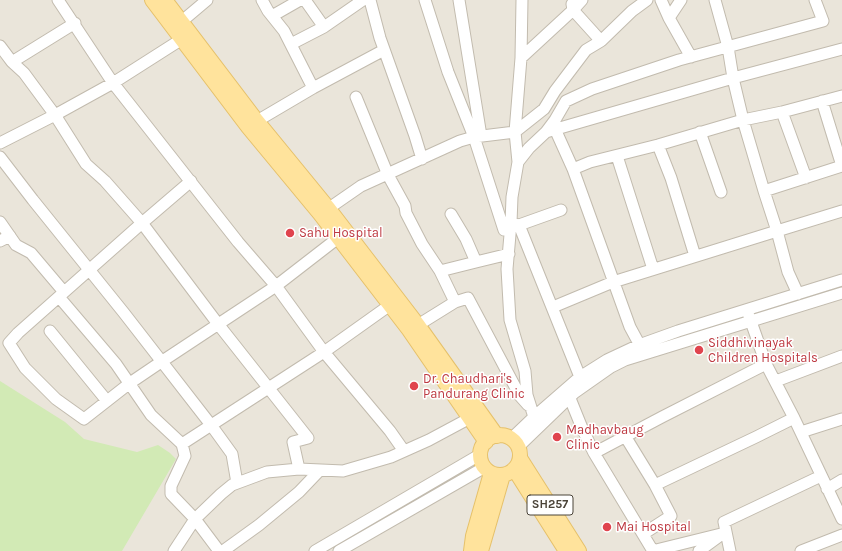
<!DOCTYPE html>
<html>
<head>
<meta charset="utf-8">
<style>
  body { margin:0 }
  canvas { display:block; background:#f6f3ec }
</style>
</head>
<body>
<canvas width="842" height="551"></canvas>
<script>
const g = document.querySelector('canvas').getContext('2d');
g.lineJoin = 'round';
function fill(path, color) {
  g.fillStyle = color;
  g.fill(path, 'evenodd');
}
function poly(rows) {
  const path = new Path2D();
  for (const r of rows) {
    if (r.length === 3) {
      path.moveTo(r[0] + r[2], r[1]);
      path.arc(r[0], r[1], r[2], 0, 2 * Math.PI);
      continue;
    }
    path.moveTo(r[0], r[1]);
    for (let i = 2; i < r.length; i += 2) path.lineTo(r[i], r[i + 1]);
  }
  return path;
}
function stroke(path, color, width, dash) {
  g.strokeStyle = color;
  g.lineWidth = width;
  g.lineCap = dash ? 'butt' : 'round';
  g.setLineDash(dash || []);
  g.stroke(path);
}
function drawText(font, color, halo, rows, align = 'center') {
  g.font = font + ' Karla,sans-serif';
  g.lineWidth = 3;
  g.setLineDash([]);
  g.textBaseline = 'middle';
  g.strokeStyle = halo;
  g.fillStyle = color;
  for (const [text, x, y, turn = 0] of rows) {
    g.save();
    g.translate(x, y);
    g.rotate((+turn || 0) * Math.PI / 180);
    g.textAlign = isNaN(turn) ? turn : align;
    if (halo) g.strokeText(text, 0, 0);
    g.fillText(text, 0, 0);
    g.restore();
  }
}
fill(poly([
  [0,0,842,0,842,551,0,551]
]), '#eae5da');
fill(poly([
  [0,381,65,422,84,439,137,452,158,445,170,453,176,459,122,551,0,551]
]), '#d2eab5');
const minor = poly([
  [58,0,113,83,238,242,276,286,324,352,390,431,404,451],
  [262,0,268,11,284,31,313,88],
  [305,0,324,27,363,0],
  [370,0,380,38,415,136,422,159],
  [425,0,448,72,474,137,515,132,518,162],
  [459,0,481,136],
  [661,0,669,18],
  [681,0,669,18,691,57],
  [715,0,728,47,733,78,842,49],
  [572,4,573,10,601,41,632,11,647,0],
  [272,16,300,0],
  [175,27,207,0],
  [291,44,324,27],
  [0,46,12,62,75,23],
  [521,58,522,0],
  [12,62,24,73,55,115,86,164,105,181,142,223,218,324,308,438,293,442,299,469],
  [356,97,388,175,405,206,406,213,422,244,440,271,455,302],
  [782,112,806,178],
  [257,121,313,88,384,50],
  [555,122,555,129,573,169,630,327,643,351],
  [515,132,521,58,573,10,582,0],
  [515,132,544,109,555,91,586,50,601,41],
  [546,132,555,120,566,101,592,89,679,60,823,21,815,0],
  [700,132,721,192],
  [0,143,55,115,113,83,182,39],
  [658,145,671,178,695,256],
  [617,156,653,269],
  [0,157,33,200,124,313,211,425,232,454,237,483],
  [573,169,590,162,658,145,743,120,782,112,842,96],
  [191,181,142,223,18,333,9,343,25,368,56,399,84,419,130,383,161,362,276,286,338,238],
  [322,213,361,186,460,141,474,137,504,230],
  [451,214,466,239,476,262,509,254],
  [0,222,16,245,31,253,64,292],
  [502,223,511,223,512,197,518,162,529,148,546,132,733,78,743,120,764,191],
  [519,225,561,210],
  [0,241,10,236],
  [440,271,476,262],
  [798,294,788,272,777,231,842,211],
  [59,297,116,364,151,415,182,444,185,456,171,486,171,494,195,519,219,551],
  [553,307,613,282,777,231,764,191,842,166,822,101],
  [749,316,766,364,794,418,842,519],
  [418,325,455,302,468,298,520,396,528,405],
  [50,331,107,401],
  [776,381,842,356],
  [567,391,582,428,594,453,653,551],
  [534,417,527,395,525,371,510,320,507,269,511,223,519,225,580,377],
  [801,432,842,419],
  [625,436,655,485,671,516,643,534],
  [511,439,534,417,580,377,607,360,639,345,678,331,842,280],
  [182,444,324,352,390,305],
  [518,447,574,393,611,367,625,360,842,293],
  [594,453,662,417,766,364],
  [655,485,756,437,794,418],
  [827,489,842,480],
  [174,551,195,519,221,494,232,485,267,472,299,469,343,471,391,457,429,440,470,418],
  [223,551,259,525,299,492,320,470],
  [315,551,481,454],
  [339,551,485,467],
  [652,551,721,534],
  [699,551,718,537],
  [730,551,724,522,821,476],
  [801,551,842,535]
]);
const major = poly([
  [152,0,248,127,320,214,409,330,486,442],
  [165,0,257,121,329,209,418,325,497,436],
  [500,455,20],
  [520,458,579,551],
  [514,469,566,551],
  [471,551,473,536,491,473],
  [481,551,503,475]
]);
stroke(minor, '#c2bbae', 13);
stroke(major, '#e6c16a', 16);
stroke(minor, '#fff', 11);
stroke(major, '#ffe39c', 14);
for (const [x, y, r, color] of [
  [290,233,5,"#e0444e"],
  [699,350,5,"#e0444e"],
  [414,386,5,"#e0444e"],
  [557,437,5,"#e0444e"],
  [607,527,5,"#e0444e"]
]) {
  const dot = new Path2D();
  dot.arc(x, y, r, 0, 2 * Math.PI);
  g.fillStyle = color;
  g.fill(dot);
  stroke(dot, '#fff', 1.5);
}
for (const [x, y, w] of [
  [550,505,46]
]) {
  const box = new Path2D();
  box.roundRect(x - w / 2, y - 10, w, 20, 3);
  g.fillStyle = '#fff';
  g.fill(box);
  stroke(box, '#4b4439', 1);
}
drawText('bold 12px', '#4b4439', null, [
  ["SH257",550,505]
]);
drawText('13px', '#be3a42', '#fff', [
  ["Sahu Hospital",299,233],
  ["Siddhivinayak",708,343],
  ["Children Hospitals",708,358],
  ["Dr. Chaudhari's",423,379],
  ["Pandurang Clinic",423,394],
  ["Madhavbaug",566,430],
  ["Clinic",566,445],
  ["Mai Hospital",616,527]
], 'left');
</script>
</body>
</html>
